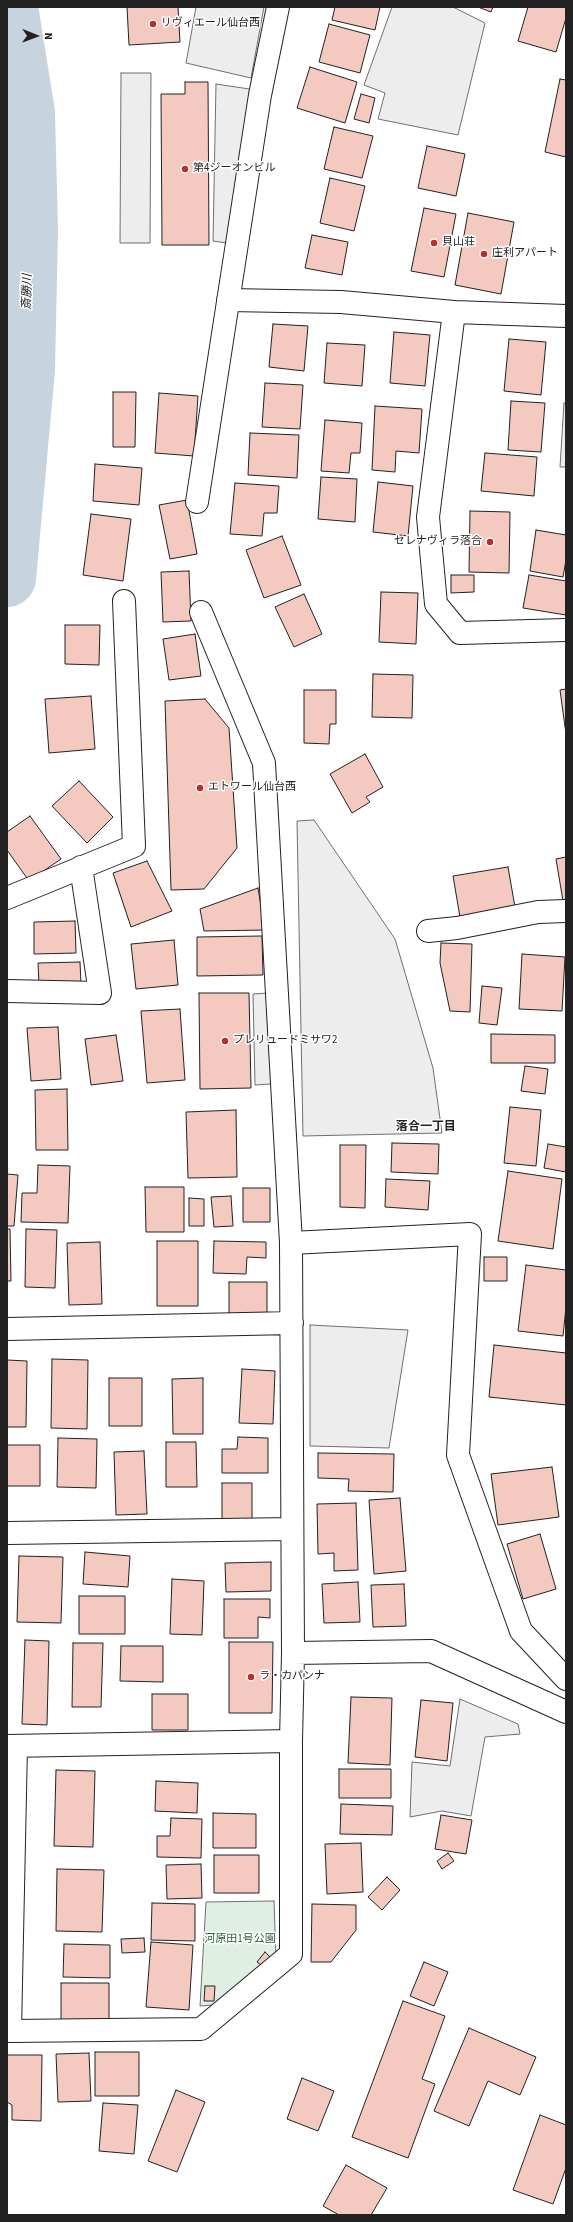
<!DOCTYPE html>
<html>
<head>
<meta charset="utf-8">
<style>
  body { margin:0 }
  #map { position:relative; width:573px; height:2222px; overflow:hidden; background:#fff; font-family:"Source Sans 3",sans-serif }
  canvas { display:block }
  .frame { position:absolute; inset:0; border:8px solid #222; pointer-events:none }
  .north { position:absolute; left:16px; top:16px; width:40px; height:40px; -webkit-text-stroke:3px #fff; paint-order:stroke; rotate:91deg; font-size:11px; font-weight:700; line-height:16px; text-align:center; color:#222 }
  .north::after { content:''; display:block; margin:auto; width:14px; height:18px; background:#222; clip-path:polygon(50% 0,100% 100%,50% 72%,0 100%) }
</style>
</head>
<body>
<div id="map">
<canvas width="573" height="2222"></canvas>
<div class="frame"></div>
<div class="north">N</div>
</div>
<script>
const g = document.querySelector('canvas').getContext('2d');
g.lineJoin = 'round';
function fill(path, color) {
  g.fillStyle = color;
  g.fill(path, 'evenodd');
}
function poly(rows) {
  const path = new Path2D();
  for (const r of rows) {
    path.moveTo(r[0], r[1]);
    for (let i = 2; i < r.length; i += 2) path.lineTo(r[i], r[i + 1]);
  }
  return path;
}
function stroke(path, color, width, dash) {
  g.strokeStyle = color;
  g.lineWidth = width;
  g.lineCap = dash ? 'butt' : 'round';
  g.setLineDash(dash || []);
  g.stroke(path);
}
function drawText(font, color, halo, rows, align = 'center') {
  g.font = font + ' "Source Sans 3","Noto Sans JP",sans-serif';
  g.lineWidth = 3;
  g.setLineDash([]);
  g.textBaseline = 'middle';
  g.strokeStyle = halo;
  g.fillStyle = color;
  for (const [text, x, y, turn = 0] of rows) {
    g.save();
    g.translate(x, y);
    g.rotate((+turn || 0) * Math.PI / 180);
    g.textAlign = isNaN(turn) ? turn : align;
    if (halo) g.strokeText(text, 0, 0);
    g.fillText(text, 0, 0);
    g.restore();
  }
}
const green = poly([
  [274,1901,276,1958,213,2005,200,2006,206,1902,274,1901]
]);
fill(green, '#e0efe3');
stroke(green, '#6f6f6f', 1);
const parking = poly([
  [196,7,264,7,251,78,186,63,196,7],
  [392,7,453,7,485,23,458,135,378,119,385,93,364,85,392,7],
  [121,73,151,73,150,243,120,243,121,73],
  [216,84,256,90,233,244,213,241,216,84],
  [564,403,566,403,566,467,560,467,564,403],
  [314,820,395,939,433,1068,442,1133,303,1136,297,821,314,820],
  [268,993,271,1084,255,1085,253,994,268,993],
  [310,1325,408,1330,389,1448,310,1446,310,1325],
  [460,1699,518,1724,520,1734,485,1737,471,1816,442,1811,410,1817,412,1762,450,1766,460,1699]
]);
fill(parking, '#ededed');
stroke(parking, '#6f6f6f', 1);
stroke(poly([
  [7,578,26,369,29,230,26,113,9,7]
]), '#c7d3dd', 58);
const building = poly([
  [127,7,178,7,180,42,129,45,127,7],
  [335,7,380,7,375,30,332,20,335,7],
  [478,7,493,7,491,12,478,7],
  [528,7,566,7,566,18,556,52,518,41,528,7],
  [329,24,370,35,360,73,319,62,329,24],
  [310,67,357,82,345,123,297,108,310,67],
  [560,79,566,80,566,157,545,152,560,79],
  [185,82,208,82,209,245,162,245,161,94,185,94,185,82],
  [361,94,375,98,369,123,354,119,361,94],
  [334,127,373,136,362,178,324,169,334,127],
  [427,146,465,154,456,196,418,188,427,146],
  [330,178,365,186,354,231,320,223,330,178],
  [424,208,456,214,444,277,411,271,424,208],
  [468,213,514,222,501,294,455,285,468,213],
  [312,235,348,242,342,275,305,268,312,235],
  [273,324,308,326,304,371,269,367,273,324],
  [394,332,430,335,425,386,390,383,394,332],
  [509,339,546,342,541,395,504,391,509,339],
  [327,343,365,345,362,386,324,383,327,343],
  [265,383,303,385,300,429,262,427,265,383],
  [113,392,136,392,135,447,113,447,113,392],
  [159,393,198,396,194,456,155,453,159,393],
  [511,401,545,403,541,452,508,450,511,401],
  [375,406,422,409,419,453,396,451,395,472,372,470,375,406],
  [325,420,362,423,360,453,351,453,349,473,321,471,325,420],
  [250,433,299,435,297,478,248,475,250,433],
  [485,453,537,457,534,496,481,491,485,453],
  [95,464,142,468,139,505,93,501,95,464],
  [321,477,357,479,355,522,318,519,321,477],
  [378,482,413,486,408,536,373,532,378,482],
  [235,483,279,486,277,513,264,513,262,536,230,534,235,483],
  [187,500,197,554,170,559,159,505,187,500],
  [470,511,510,512,509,573,469,572,470,511],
  [91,514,131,519,123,581,83,575,91,514],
  [536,530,566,535,566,560,563,577,530,571,536,530],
  [282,536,301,585,264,598,246,550,282,536],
  [189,571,191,621,163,622,161,572,189,571],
  [451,575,474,575,474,592,451,593,451,575],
  [529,575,566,581,566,615,523,608,529,575],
  [381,592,418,593,416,644,379,642,381,592],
  [304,594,322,634,294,647,275,607,304,594],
  [65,625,100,625,99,665,65,664,65,625],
  [195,634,201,676,169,680,163,639,195,634],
  [373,674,413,675,412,718,372,717,373,674],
  [566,689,566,734,560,690,566,689],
  [304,690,336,690,336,724,330,724,329,744,304,743,304,690],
  [91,696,95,749,49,753,45,699,91,696],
  [205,699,229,728,237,848,204,889,171,890,165,701,205,699],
  [365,754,383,787,366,797,370,802,352,813,330,774,365,754],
  [79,781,113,817,87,843,52,806,79,781],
  [30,816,61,859,29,881,7,850,7,832,30,816],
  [566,857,566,906,564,907,556,859,566,857],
  [147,861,172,911,131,927,113,873,147,861],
  [508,867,515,907,460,917,453,876,508,867],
  [258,888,265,930,204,931,200,909,258,888],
  [75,921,76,953,34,954,34,922,75,921],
  [262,936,263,975,197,976,197,937,262,936],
  [174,940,178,985,136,989,131,944,174,940],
  [441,943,472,944,470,1012,450,1011,440,963,441,943],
  [522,954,565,957,562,1011,519,1009,522,954],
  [80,962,81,984,39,985,38,963,80,962],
  [482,986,502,988,497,1025,479,1023,482,986],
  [199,993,249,993,251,1088,200,1089,199,993],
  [180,1009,185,1080,147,1083,141,1011,180,1009],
  [58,1027,61,1079,31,1081,27,1028,58,1027],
  [491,1034,555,1035,555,1063,491,1063,491,1034],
  [116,1035,123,1081,91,1085,85,1039,116,1035],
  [525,1066,548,1069,545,1094,521,1091,525,1066],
  [67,1089,68,1150,36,1150,35,1090,67,1089],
  [510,1107,541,1110,536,1166,504,1163,510,1107],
  [236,1110,237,1177,188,1178,186,1112,236,1110],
  [392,1143,439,1144,438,1174,391,1172,392,1143],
  [548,1144,566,1147,566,1172,544,1168,548,1144],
  [340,1145,366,1145,365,1208,340,1207,340,1145],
  [38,1165,70,1166,68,1223,21,1222,22,1193,37,1193,38,1165],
  [508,1171,562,1179,553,1249,498,1241,508,1171],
  [7,1174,18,1175,14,1226,7,1226,7,1174],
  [386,1179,430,1181,428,1210,385,1207,386,1179],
  [145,1187,184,1187,184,1232,146,1232,145,1187],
  [243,1188,270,1188,270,1222,243,1222,243,1188],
  [231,1196,233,1226,214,1227,211,1197,231,1196],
  [189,1198,204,1199,204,1226,189,1226,189,1198],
  [7,1229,10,1229,11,1281,7,1281,7,1229],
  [26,1229,57,1230,55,1288,25,1287,26,1229],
  [157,1241,198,1241,198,1306,157,1306,157,1241],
  [214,1241,266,1242,266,1258,247,1257,246,1274,213,1273,214,1241],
  [100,1242,102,1304,69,1305,67,1243,100,1242],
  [484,1257,507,1257,507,1281,484,1281,484,1257],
  [526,1265,566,1270,566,1307,563,1336,518,1331,526,1265],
  [229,1282,267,1282,267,1316,229,1316,229,1282],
  [494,1345,566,1353,566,1405,489,1397,494,1345],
  [52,1359,88,1360,87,1429,51,1428,52,1359],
  [7,1360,27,1361,26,1427,7,1427,7,1360],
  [242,1369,275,1371,273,1424,239,1423,242,1369],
  [109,1378,142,1378,142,1426,109,1426,109,1378],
  [203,1378,203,1434,173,1434,172,1379,203,1378],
  [238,1437,268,1438,268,1473,222,1473,222,1449,237,1449,238,1437],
  [58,1438,97,1439,96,1488,57,1487,58,1438],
  [166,1442,196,1442,197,1487,166,1487,166,1442],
  [7,1445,40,1445,40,1486,7,1486,7,1445],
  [144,1451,147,1514,116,1515,114,1452,144,1451],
  [318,1453,394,1454,393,1492,348,1491,349,1479,318,1478,318,1453],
  [552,1467,559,1517,498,1525,491,1474,552,1467],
  [222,1483,252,1483,252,1520,222,1520,222,1483],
  [400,1498,406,1571,374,1574,369,1500,400,1498],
  [356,1503,358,1570,334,1571,334,1553,318,1554,317,1504,356,1503],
  [540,1534,556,1589,523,1599,507,1544,540,1534],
  [85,1552,130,1556,128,1587,83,1584,85,1552],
  [19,1556,63,1557,61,1623,17,1622,19,1556],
  [271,1562,271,1591,226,1592,225,1563,271,1562],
  [172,1579,204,1581,202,1635,170,1634,172,1579],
  [358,1582,360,1622,324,1623,322,1584,358,1582],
  [404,1584,406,1626,373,1627,371,1585,404,1584],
  [79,1596,125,1596,125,1634,79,1634,79,1596],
  [224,1599,270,1599,270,1618,258,1617,258,1638,224,1638,224,1599],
  [25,1640,49,1641,47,1725,22,1724,25,1640],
  [229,1642,273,1642,272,1713,229,1713,229,1642],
  [73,1643,103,1643,101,1707,72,1707,73,1643],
  [121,1646,163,1646,163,1682,120,1681,121,1646],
  [152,1694,188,1694,188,1730,152,1730,152,1694],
  [351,1697,392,1698,390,1765,348,1763,351,1697],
  [421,1700,453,1703,447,1761,415,1757,421,1700],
  [339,1769,391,1769,391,1798,339,1798,339,1769],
  [56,1770,95,1771,93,1847,54,1846,56,1770],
  [156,1781,198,1783,197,1813,155,1811,156,1781],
  [341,1804,393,1806,392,1835,340,1834,341,1804],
  [213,1813,256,1814,256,1848,213,1848,213,1813],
  [441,1815,472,1820,466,1854,435,1849,441,1815],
  [171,1818,202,1819,201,1858,157,1857,157,1836,170,1836,171,1818],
  [361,1843,363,1892,327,1894,325,1844,361,1843],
  [448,1853,454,1861,442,1869,437,1861,448,1853],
  [214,1855,259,1855,259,1893,214,1893,214,1855],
  [201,1864,202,1898,167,1899,166,1865,201,1864],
  [57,1869,104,1870,102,1932,56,1931,57,1869],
  [387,1877,400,1890,382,1910,368,1897,387,1877],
  [152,1903,195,1904,195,1941,151,1940,152,1903],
  [312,1904,356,1905,356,1930,331,1962,311,1962,312,1904],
  [144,1938,145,1952,122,1953,121,1939,144,1938],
  [151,1942,193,1945,189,2010,146,2007,151,1942],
  [64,1944,110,1945,110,1978,63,1977,64,1944],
  [265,1952,270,1957,262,1966,257,1962,265,1952],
  [424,1962,448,1972,434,2006,410,1996,424,1962],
  [61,1983,109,1983,109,2020,61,2020,61,1983],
  [205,1986,215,1986,214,2001,204,2001,205,1986],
  [403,2001,445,2016,422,2079,435,2084,408,2158,352,2137,403,2001],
  [469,2028,536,2057,520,2095,488,2081,469,2126,434,2111,469,2028],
  [95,2052,139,2052,139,2096,95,2096,95,2052],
  [89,2053,91,2101,58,2102,56,2054,89,2053],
  [7,2055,42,2055,41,2121,12,2120,12,2105,7,2102,7,2055],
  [302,2078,334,2091,318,2131,287,2119,302,2078],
  [176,2090,205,2102,177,2172,148,2161,176,2090],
  [103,2103,138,2105,134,2154,99,2151,103,2103],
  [540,2115,566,2125,566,2168,553,2204,513,2190,540,2115],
  [346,2165,387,2188,371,2215,339,2215,323,2206,346,2165]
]);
fill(building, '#f3c9c0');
stroke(building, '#222', 1);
const minor = poly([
  [228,300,341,302,454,312,566,316],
  [454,312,428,517,436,604,460,633,566,630],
  [197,502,260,95,278,7],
  [7,898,134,846,124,601],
  [428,931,457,928,538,912,566,911],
  [7,991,100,993,81,867],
  [291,1243,470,1234,458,1455,521,1631,566,1679],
  [7,1329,292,1323],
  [7,1533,292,1529],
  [293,1653,431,1651,566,1712],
  [7,1746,291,1741],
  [16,1746,10,2031,201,2029,291,1954,291,1741,293,1653,291,1243,264,763,201,612]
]);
stroke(minor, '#222', 24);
stroke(minor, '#fff', 22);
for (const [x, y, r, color] of [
  [153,24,4,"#c62828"],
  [185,169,4,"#c62828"],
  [434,243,4,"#c62828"],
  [484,254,4,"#c62828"],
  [490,542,4,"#c62828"],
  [200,788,4,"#c62828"],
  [225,1041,4,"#c62828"],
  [251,1677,4,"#c62828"]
]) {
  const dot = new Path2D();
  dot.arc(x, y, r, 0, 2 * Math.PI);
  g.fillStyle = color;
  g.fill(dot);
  stroke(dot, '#fff', 1.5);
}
drawText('11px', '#222', '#fff', [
  ["リヴィエール仙台西",161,24],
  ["第4ジーオンビル",193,169],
  ["貝山荘",442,243],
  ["庄利アパート",492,254],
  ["セレナヴィラ落合",482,542,"right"],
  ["エトワール仙台西",208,788],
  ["プレリュードミサワ2",233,1041],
  ["ラ・カパンナ",259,1677]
], 'left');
drawText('11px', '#2f5e38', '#fff', [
  ["河原田1号公園",240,1940]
]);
drawText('italic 12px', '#222', '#fff', [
  ["斎勝川",28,292,-89]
]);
drawText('bold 12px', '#222', '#fff', [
  ["落合一丁目",426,1127]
]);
</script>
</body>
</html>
